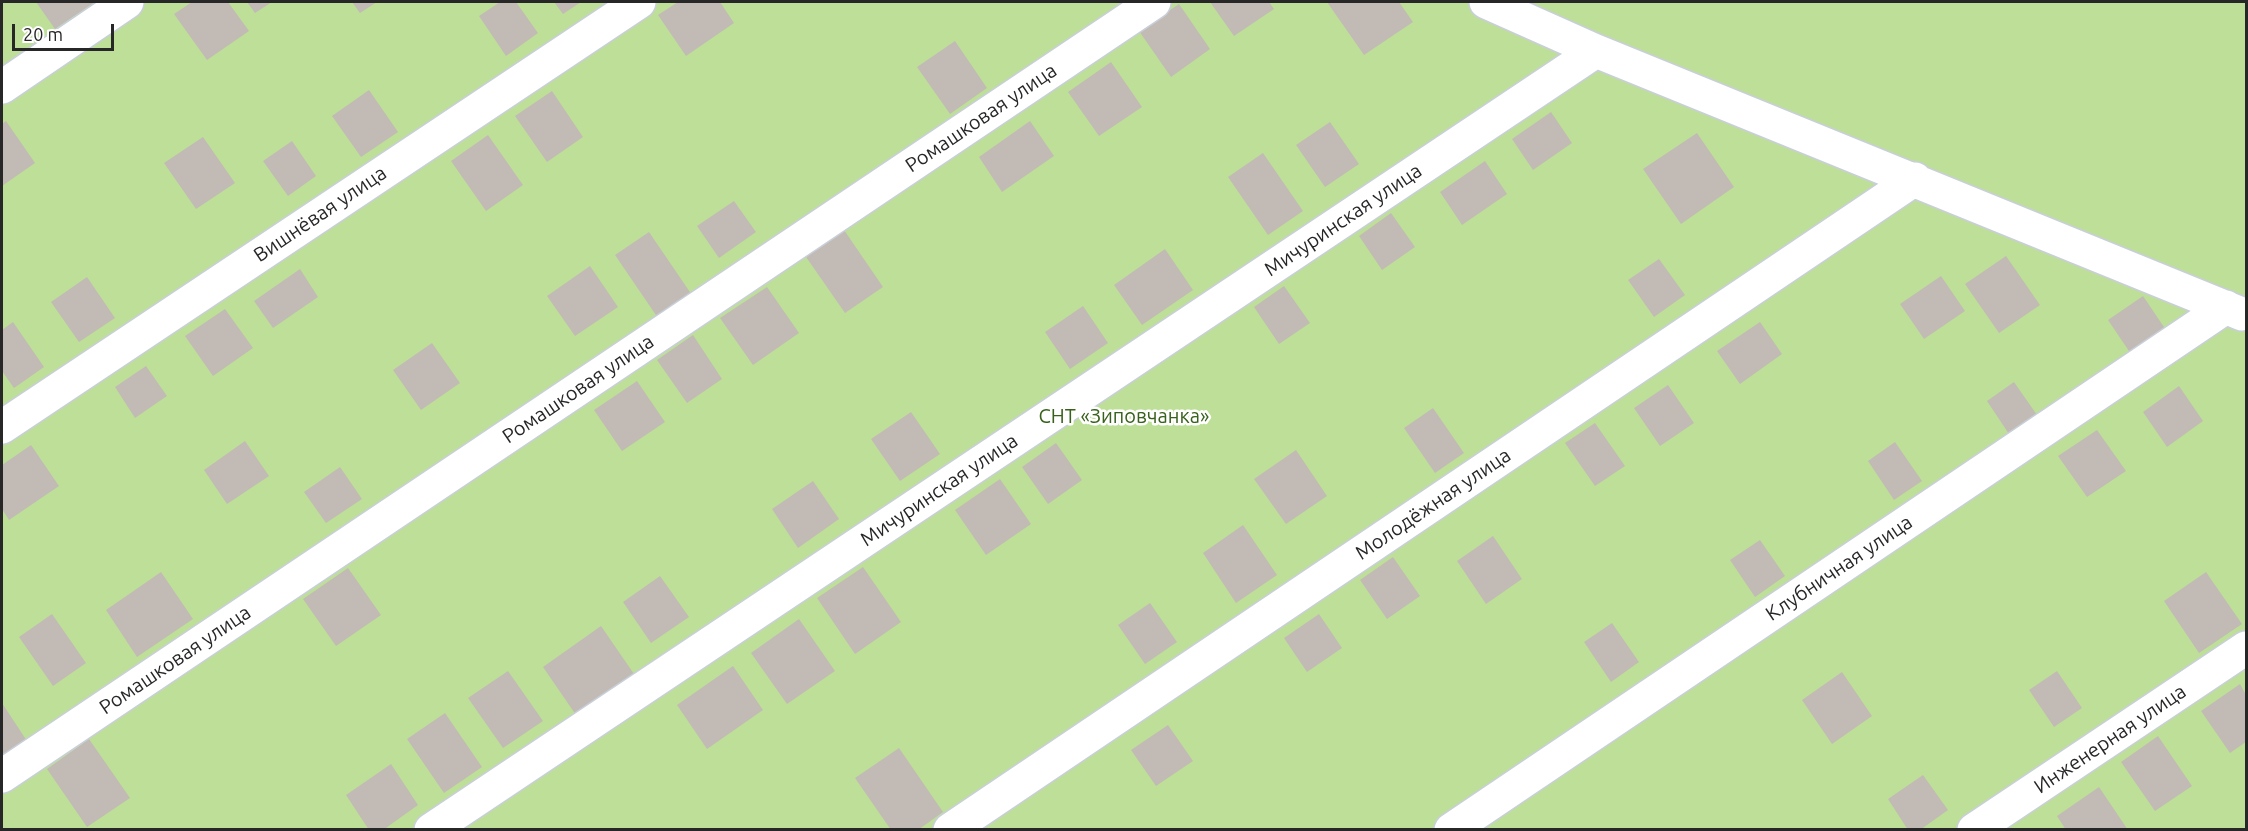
<!DOCTYPE html>
<html>
<head>
<meta charset="utf-8">
<style>
  body { margin:0 }
  #map { position:relative; width:2248px; height:831px; overflow:hidden; background:#eadfd9; font-family:Ubuntu,sans-serif }
  canvas { display:block }
  .frame { position:absolute; inset:0; border:3px solid #272727; pointer-events:none }
  .scale { position:absolute; left:12px; top:24px; width:102px; height:27px; box-sizing:border-box; border:3px solid #272727; border-top:0; padding-left:8px; font-size:18px; line-height:21px; white-space:nowrap; color:#272727; -webkit-text-stroke:4px #fff; paint-order:stroke }
</style>
</head>
<body>
<div id="map">
<canvas width="2248" height="831"></canvas>
<div class="frame"></div>
<div class="scale">20 m</div>
</div>
<script>
const g = document.querySelector('canvas').getContext('2d');
g.lineJoin = 'round';
function fill(path, color) {
  g.fillStyle = color;
  g.fill(path, 'evenodd');
}
function poly(rows) {
  const path = new Path2D();
  for (const r of rows) {
    path.moveTo(r[0], r[1]);
    for (let i = 2; i < r.length; i += 2) path.lineTo(r[i], r[i + 1]);
  }
  return path;
}
function stroke(path, color, width, dash) {
  g.strokeStyle = color;
  g.lineWidth = width;
  g.lineCap = dash ? 'butt' : 'round';
  g.setLineDash(dash || []);
  g.stroke(path);
}
function drawText(font, color, halo, rows, align = 'center') {
  g.font = font + ' Ubuntu,sans-serif';
  g.lineWidth = 5;
  g.setLineDash([]);
  g.textBaseline = 'middle';
  g.strokeStyle = halo;
  g.fillStyle = color;
  for (const [text, x, y, turn = 0] of rows) {
    g.save();
    g.translate(x, y);
    g.rotate((+turn || 0) * Math.PI / 180);
    g.textAlign = isNaN(turn) ? turn : align;
    if (halo) g.strokeText(text, 0, 0);
    g.fillText(text, 0, 0);
    g.restore();
  }
}
fill(poly([
  [2,2,2246,2,2246,829,2,830]
]), '#bedf97');
fill(poly([
  [36,2,95,2,55,29],
  [192,2,228,2,249,31,207,60,174,14],
  [247,2,272,2,255,13],
  [352,2,377,2,360,13],
  [500,2,516,2,538,33,506,56,479,16],
  [554,2,581,2,563,14],
  [678,2,720,2,734,23,686,56,658,15],
  [1210,2,1269,2,1274,9,1234,36],
  [1327,2,1399,2,1413,22,1364,55],
  [1179,4,1210,49,1171,77,1139,31],
  [955,41,987,88,950,114,917,67],
  [1111,62,1142,107,1099,136,1068,92],
  [369,90,398,132,361,157,332,116],
  [552,91,583,137,547,162,515,116],
  [1551,112,1572,143,1533,170,1512,139],
  [6,121,35,163,2,186,2,124],
  [1030,121,1054,156,1002,192,979,157],
  [1330,122,1359,164,1325,187,1296,145],
  [1697,133,1734,187,1681,224,1643,169],
  [488,135,523,185,486,211,451,161],
  [203,137,235,183,196,209,164,163],
  [292,141,316,176,288,196,263,161],
  [1263,153,1303,211,1268,235,1228,177],
  [1485,161,1507,194,1462,225,1440,192],
  [734,201,756,232,719,258,697,226],
  [1391,213,1415,247,1382,270,1359,236],
  [842,227,883,287,845,313,804,254],
  [649,232,694,298,660,321,615,255],
  [1165,249,1193,290,1142,325,1114,285],
  [2006,256,2040,305,1999,333,1965,284],
  [1659,259,1685,295,1654,317,1628,280],
  [590,266,618,307,575,336,547,296],
  [300,269,318,297,273,328,254,301],
  [1941,276,1965,311,1924,339,1900,304],
  [87,277,115,318,79,342,51,302],
  [1284,286,1310,323,1279,344,1254,307],
  [767,287,799,333,753,365,720,318],
  [2143,296,2166,330,2131,354,2108,320],
  [1083,306,1108,343,1070,369,1045,332],
  [225,309,253,348,213,376,185,336],
  [13,322,44,367,14,388,2,371,2,330],
  [1760,322,1782,354,1740,384,1717,351],
  [693,335,722,379,687,403,657,360],
  [432,343,460,383,421,410,393,370],
  [146,366,167,396,135,418,115,387],
  [637,381,665,422,622,451,594,410],
  [2014,382,2037,415,2009,434,1987,401],
  [1668,385,1694,423,1660,446,1634,408],
  [2179,386,2203,421,2167,447,2143,412],
  [1433,408,1464,453,1435,473,1404,428],
  [911,412,940,454,900,481,871,439],
  [1595,423,1625,466,1595,486,1565,443],
  [2097,430,2126,471,2087,497,2058,456],
  [245,441,269,476,227,504,204,470],
  [1895,442,1922,481,1894,500,1868,461],
  [1056,443,1082,480,1048,504,1022,467],
  [31,445,59,486,9,520,2,509,2,465],
  [1296,450,1327,496,1286,524,1254,479],
  [340,467,362,499,326,523,304,492],
  [1000,479,1031,524,986,555,955,510],
  [813,481,839,519,798,548,772,509],
  [1243,525,1277,575,1236,603,1203,553],
  [1493,536,1522,579,1486,604,1457,561],
  [1760,540,1785,576,1755,597,1730,560],
  [1393,557,1420,596,1387,619,1360,580],
  [863,567,901,622,855,654,817,598],
  [348,568,381,615,336,646,303,599],
  [161,572,193,619,137,657,106,610],
  [2206,572,2242,624,2199,653,2164,601],
  [660,576,689,617,651,643,623,602],
  [1150,603,1177,642,1145,664,1118,625],
  [52,614,86,663,53,686,19,637],
  [1319,614,1342,648,1307,672,1284,638],
  [799,619,835,671,787,704,751,653],
  [1612,623,1639,662,1611,682,1584,642],
  [601,626,634,674,576,715,543,667],
  [733,666,763,710,707,749,677,705],
  [508,671,543,721,503,748,468,698],
  [2057,671,2082,708,2054,727,2029,690],
  [1842,672,1872,716,1832,744,1802,700],
  [2240,684,2246,695,2246,742,2230,753,2201,711],
  [2,703,27,741,2,759],
  [445,713,482,767,444,793,407,739],
  [1168,725,1193,761,1156,786,1131,750],
  [2158,736,2192,786,2155,811,2121,762],
  [89,739,130,798,87,827,47,769],
  [899,748,943,812,918,830,891,830,855,778],
  [391,764,418,805,383,830,369,830,346,795],
  [1923,775,1948,810,1920,830,1908,830,1888,799],
  [2099,787,2128,830,2066,830,2057,816]
]), '#c2bbb5');
const minor = poly([
  [1486,2,1596,51,2242,314],
  [2,87,127,2],
  [2,427,639,2],
  [2,776,1154,2],
  [431,830,1596,51],
  [950,830,1915,179],
  [1451,830,2226,307],
  [1974,830,2246,648]
]);
stroke(minor, '#c8cfd9', 36);
stroke(minor, '#fff', 33);
drawText('20px', '#272727', '#fff', [
  ["Ромашковая улица",981,118,-34],
  ["Вишнёвая улица",320,214,-34],
  ["Мичуринская улица",1343,220,-34],
  ["Ромашковая улица",578,389,-34],
  ["Мичуринская улица",939,490,-34],
  ["Молодёжная улица",1433,504,-34],
  ["Клубничная улица",1839,568,-34],
  ["Ромашковая улица",175,660,-34],
  ["Инженерная улица",2110,739,-34]
]);
drawText('20px', '#38611b', '#fff', [
  ["СНТ «Зиповчанка»",1124,416]
]);
</script>
</body>
</html>
